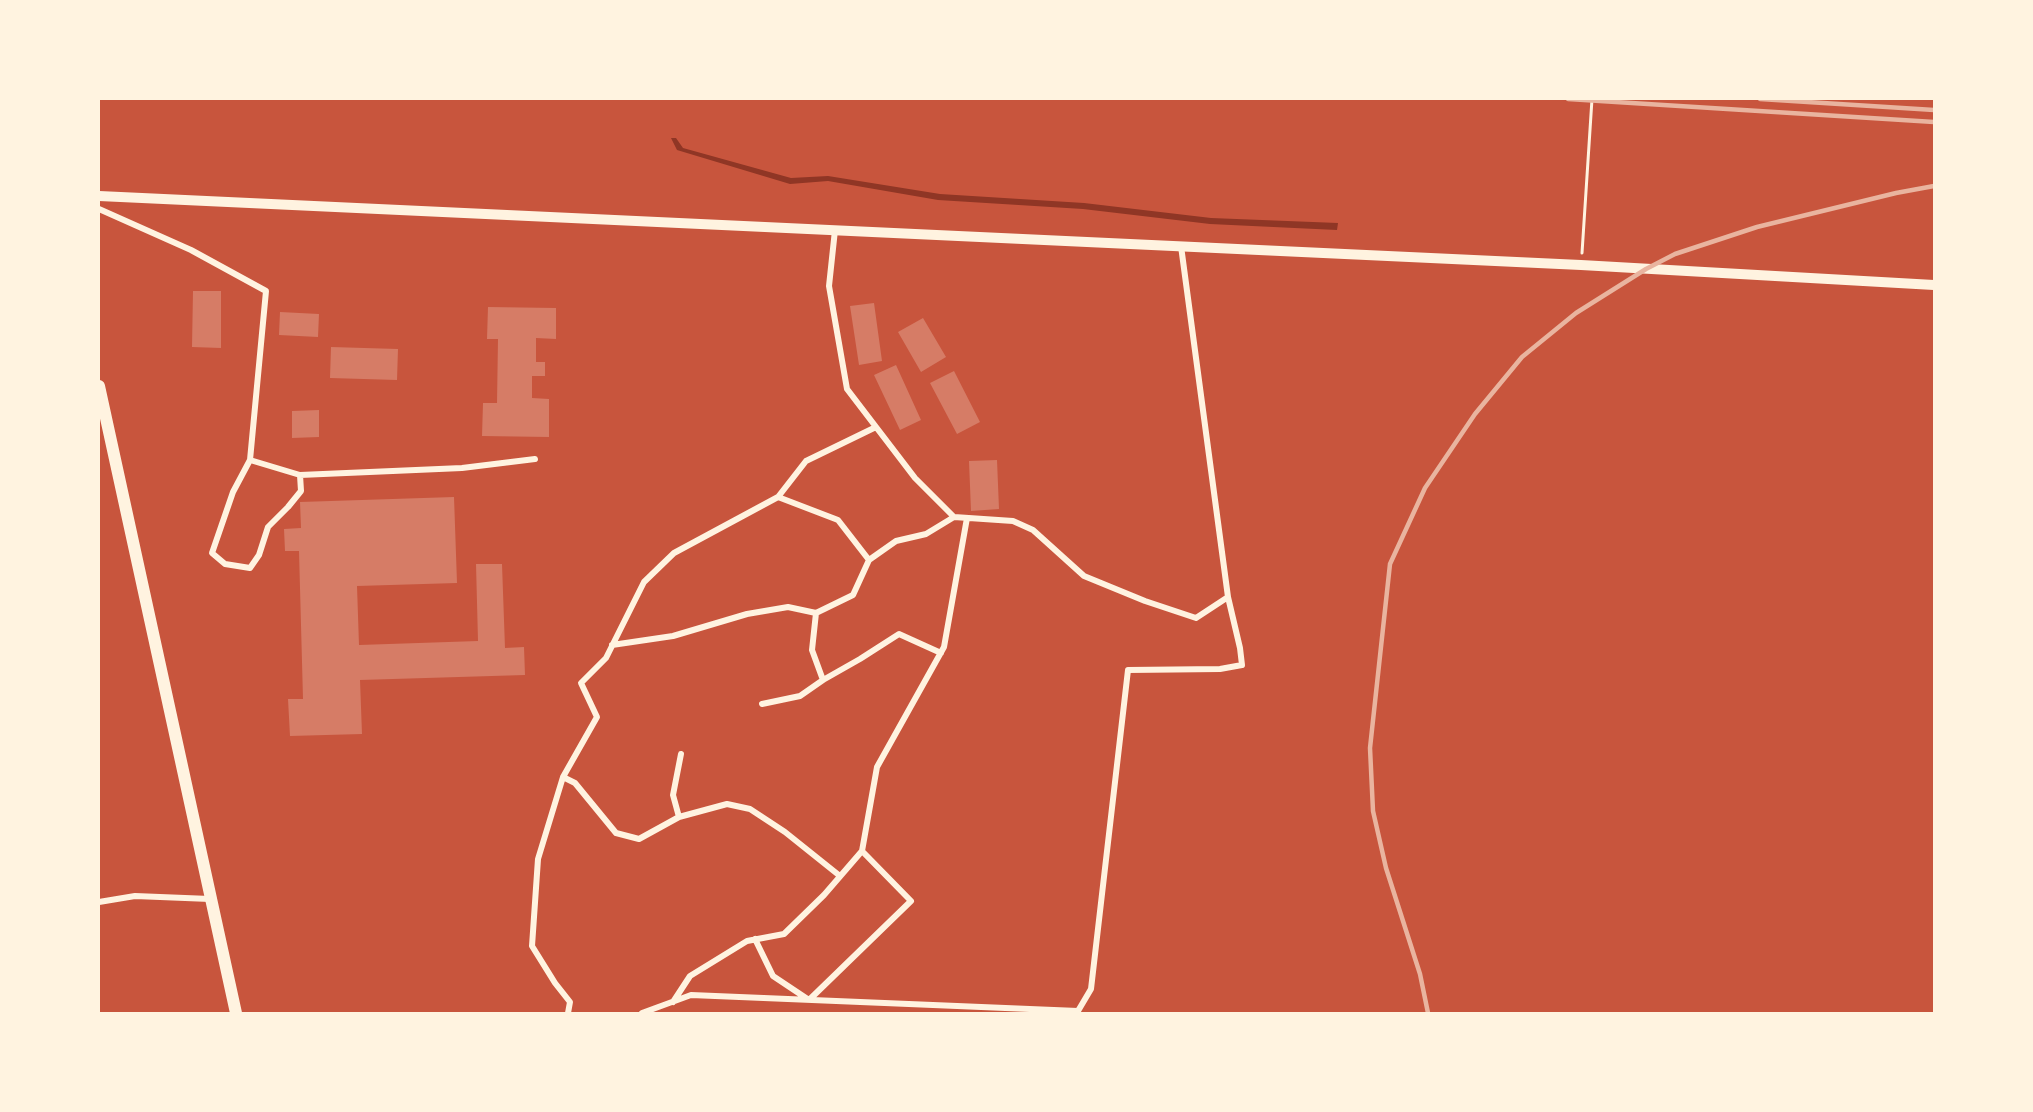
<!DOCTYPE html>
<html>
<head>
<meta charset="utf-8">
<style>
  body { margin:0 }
  #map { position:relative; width:2033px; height:1112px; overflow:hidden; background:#c8553d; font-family:"Fira Sans Condensed",sans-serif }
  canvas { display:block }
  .frame { position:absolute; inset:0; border:100px solid #fff3e0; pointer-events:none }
</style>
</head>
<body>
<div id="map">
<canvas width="2033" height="1112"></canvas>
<div class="frame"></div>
</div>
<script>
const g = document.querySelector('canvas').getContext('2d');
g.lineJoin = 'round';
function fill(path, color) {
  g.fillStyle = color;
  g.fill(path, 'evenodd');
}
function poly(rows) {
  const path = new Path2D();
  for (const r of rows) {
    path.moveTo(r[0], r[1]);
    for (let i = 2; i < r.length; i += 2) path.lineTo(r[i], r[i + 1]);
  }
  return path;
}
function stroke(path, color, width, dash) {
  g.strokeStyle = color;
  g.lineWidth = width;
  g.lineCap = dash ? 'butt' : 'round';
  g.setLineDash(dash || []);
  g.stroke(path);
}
fill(poly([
  [671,138,676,138,683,148,791,178,828,176,940,194,1084,203,1211,218,1338,223,1337,230,1210,224,1083,209,938,200,828,181,790,184,677,150]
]), '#8f3625');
fill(poly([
  [193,291,221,291,221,348,192,347],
  [874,303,882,361,859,365,850,306],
  [488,307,556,308,556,339,536,338,536,362,545,362,545,376,532,376,532,398,549,399,549,437,482,436,483,403,497,403,498,339,487,339],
  [280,312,319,314,318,337,279,335],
  [923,318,946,357,921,372,898,332],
  [331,347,398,349,397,380,330,378],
  [896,365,921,420,900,430,874,375],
  [954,371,980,422,957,434,930,383],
  [319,410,319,437,292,438,292,411],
  [997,460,999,509,971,511,969,461],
  [454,497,457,583,357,586,359,645,478,641,476,564,502,564,505,648,524,647,525,675,360,680,362,734,290,736,288,699,303,699,299,551,285,551,284,529,301,528,300,502]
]), '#d67c66');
stroke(poly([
  [1582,253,1592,99]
]), '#fff3e0', 3);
stroke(poly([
  [99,209,191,250,266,291,250,460,300,475,462,468,535,459],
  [835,230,829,286,847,389,915,478,954,517,1013,521,1033,530,1084,576,1145,601,1196,618,1228,597,1181,246],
  [250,460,233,492,212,553,225,564,250,568,259,555,268,527,288,507,301,491,300,475],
  [778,497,838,520,869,560],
  [816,613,812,650,823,680],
  [612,645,673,636,747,614,788,607,816,613,853,595,869,560,896,541,926,534,954,517],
  [762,704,800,696,823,680,860,659,899,634,941,653],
  [563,777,575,783,616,833,639,839,679,817,727,804,750,809,785,832,840,876],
  [679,817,673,795,681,754],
  [99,902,135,896,210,899],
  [755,939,773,976,809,1000,911,901,862,851],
  [673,1002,690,976,747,941,784,934,824,895,862,851,877,767,944,647,967,518],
  [568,1013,570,1002,555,983,532,946,538,859,563,777,597,717,581,683,606,658,644,582,674,553,778,497,806,461,876,427],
  [642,1013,691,995,1078,1011,1091,989,1128,670,1220,669,1242,665,1240,648,1228,597]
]), '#fff3e0', 6);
stroke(poly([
  [99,196,1581,265,1934,285]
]), '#fff3e0', 10);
stroke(poly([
  [99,386,236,1013]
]), '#fff3e0', 12);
stroke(poly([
  [1568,99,1934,122],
  [1760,99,1934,110],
  [1428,1013,1420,974,1386,868,1373,811,1370,748,1390,564,1425,488,1475,414,1522,357,1576,313,1646,269,1675,254,1757,227,1896,193,1934,186]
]), '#e9b49f', 4.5);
</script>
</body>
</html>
